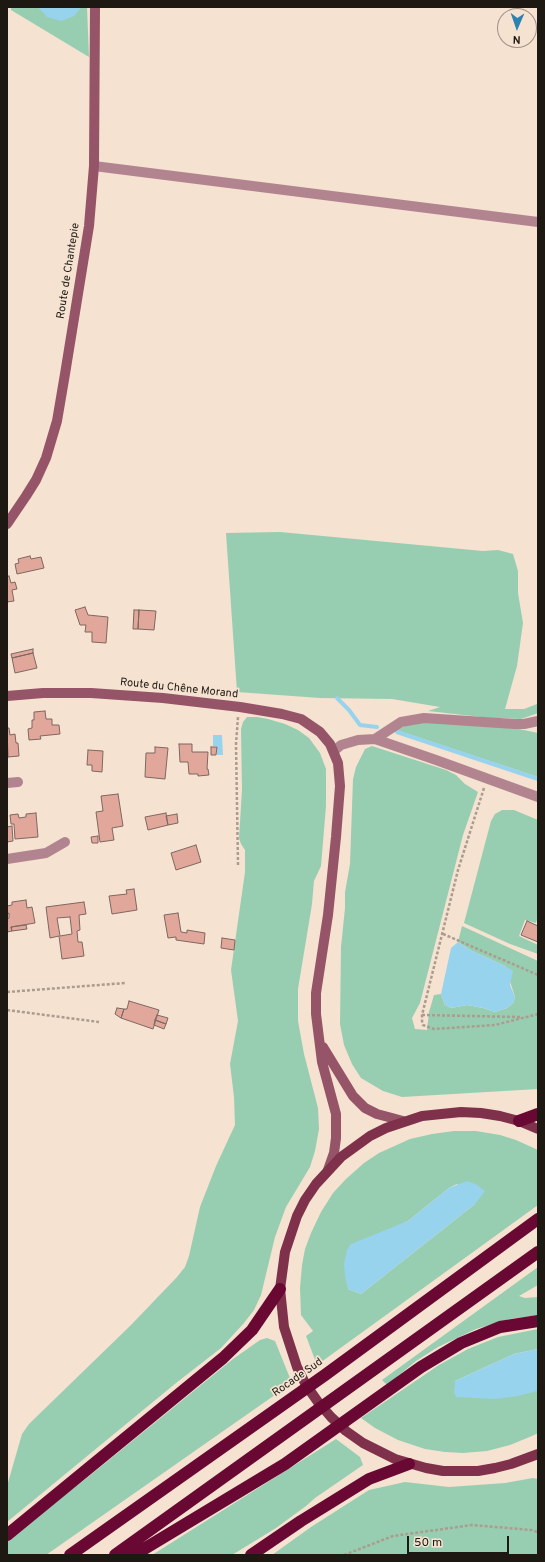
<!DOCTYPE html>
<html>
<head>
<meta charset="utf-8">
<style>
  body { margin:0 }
  #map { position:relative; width:545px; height:1562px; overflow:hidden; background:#f5e2d1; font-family:Overpass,sans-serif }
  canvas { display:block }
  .frame { position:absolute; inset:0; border:8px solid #1e1812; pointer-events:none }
  .north { position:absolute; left:497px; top:8px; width:40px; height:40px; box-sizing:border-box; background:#f5e2d1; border:1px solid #9f9185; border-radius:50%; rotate:182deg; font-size:11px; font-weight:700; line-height:16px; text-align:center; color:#1e1812 }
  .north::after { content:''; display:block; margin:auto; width:14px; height:18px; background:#2d82b2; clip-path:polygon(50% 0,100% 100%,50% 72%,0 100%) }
  .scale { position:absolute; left:407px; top:1536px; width:102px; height:18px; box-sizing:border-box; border:2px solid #1e1812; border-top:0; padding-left:5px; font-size:12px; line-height:14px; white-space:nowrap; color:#1e1812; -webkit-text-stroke:3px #f5e2d1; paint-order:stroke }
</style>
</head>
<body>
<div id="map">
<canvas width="545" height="1562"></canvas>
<div class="frame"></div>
<div class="north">N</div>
<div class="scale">50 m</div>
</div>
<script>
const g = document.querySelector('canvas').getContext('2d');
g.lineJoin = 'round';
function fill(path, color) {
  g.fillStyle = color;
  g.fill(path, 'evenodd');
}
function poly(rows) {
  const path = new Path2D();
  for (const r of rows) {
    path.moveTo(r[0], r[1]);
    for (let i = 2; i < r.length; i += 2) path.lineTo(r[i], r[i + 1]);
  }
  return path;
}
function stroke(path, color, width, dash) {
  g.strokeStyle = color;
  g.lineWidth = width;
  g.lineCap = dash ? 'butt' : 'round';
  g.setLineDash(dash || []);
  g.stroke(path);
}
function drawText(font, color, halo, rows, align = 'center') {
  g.font = font + ' Overpass,sans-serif';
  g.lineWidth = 3.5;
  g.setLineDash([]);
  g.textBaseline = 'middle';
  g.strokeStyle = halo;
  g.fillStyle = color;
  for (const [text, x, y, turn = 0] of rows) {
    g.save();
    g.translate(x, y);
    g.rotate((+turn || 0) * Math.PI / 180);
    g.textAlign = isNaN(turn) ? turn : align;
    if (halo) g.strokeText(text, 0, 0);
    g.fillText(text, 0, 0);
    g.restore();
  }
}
fill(poly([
  [11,7,87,7,89,57,11,10],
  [280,532,483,551,498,550,513,554,518,571,518,593,523,623,517,666,505,709,524,709,537,704,538,702,538,713,521,719,490,718,428,711,440,707,392,699,320,698,237,692,226,533],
  [247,717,257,717,268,719,285,724,298,730,309,738,320,753,326,769,326,806,321,866,314,881,312,904,298,989,298,1021,304,1054,318,1108,319,1129,315,1151,310,1167,286,1207,275,1237,261,1295,254,1310,244,1323,221,1348,176,1383,7,1522,7,1486,22,1434,29,1424,131,1325,177,1277,185,1267,189,1256,200,1207,216,1166,235,1125,234,1097,230,1064,238,1021,231,970,245,872,245,850,241,844,239,838,242,790,241,729,243,722],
  [424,721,519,729,538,733,538,777,396,730,411,723],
  [372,746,446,770,456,775,465,784,478,792,463,835,420,1003,412,1018,415,1029,427,1030,429,1012,434,995,441,994,445,1005,451,1008,467,1005,483,1008,495,1012,507,1008,513,1003,515,997,505,966,470,950,458,942,462,926,538,961,538,1089,402,1097,383,1091,361,1078,352,1064,344,1045,340,1024,341,947,345,908,345,892,350,864,353,779,356,767,365,749],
  [502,810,514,810,538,820,538,915,536,923,525,920,519,936,538,945,538,954,510,944,464,923,491,821,495,814],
  [454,1131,476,1131,500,1135,516,1140,538,1150,538,1205,317,1365,306,1336,313,1331,301,1315,300,1288,302,1265,305,1249,311,1233,321,1212,333,1193,346,1179,364,1163,379,1153,410,1139,432,1134],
  [457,1184,475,1204,361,1294,348,1289,399,1225,408,1221,449,1188],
  [538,1267,538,1285,519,1296,525,1298,538,1297,538,1315,510,1319,476,1329,438,1347,416,1361,387,1385,382,1380],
  [538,1329,538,1349,514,1354,455,1381,538,1390,538,1433,532,1436,510,1445,487,1451,463,1453,445,1452,425,1449,398,1440,375,1428,361,1418,439,1365,468,1349,498,1337],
  [267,1338,275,1341,292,1383,46,1555,7,1555,7,1540,88,1477,233,1359,260,1340],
  [336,1439,360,1457,363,1465,315,1498,306,1506,276,1528,232,1555,152,1555],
  [533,1478,538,1479,538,1555,272,1555,311,1527,369,1490,405,1482,449,1487,505,1483]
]), '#97ceb1');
fill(poly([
  [38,7,80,7,80,9,74,16,61,21,47,17],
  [213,735,222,735,223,755,217,755,217,746,213,746],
  [458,942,470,950,505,966,513,971,510,985,515,997,513,1003,507,1008,495,1012,483,1008,467,1005,451,1008,445,1005,441,994,451,948],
  [467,1181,477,1185,485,1191,475,1204,361,1294,348,1289,345,1277,344,1264,347,1250,351,1244,408,1221,449,1188],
  [538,1349,537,1391,518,1396,495,1399,456,1397,454,1392,455,1381,514,1354]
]), '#98d3ed');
stroke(poly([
  [337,698,349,710,360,725,377,727],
  [397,732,538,779]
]), '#98d3ed', 4);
const building = poly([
  [30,556,31,559,41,557,44,568,17,574,15,564,19,563,18,559,30,556],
  [9,576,11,583,15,582,17,589,12,590,14,601,7,602,7,577,9,576],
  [85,607,88,615,108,617,106,643,92,642,92,632,85,632,86,625,80,625,75,610,85,607],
  [134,610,139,610,138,629,133,629,134,610],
  [139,610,156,611,154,630,138,629,139,610],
  [33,649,33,653,12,658,11,654,33,649],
  [33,653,37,668,15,673,12,658,33,653],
  [45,711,46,719,52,719,52,725,59,725,60,734,40,736,41,739,29,740,28,729,32,728,32,720,34,720,34,712,45,711],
  [7,728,9,728,10,735,15,734,16,743,18,743,19,756,8,757,7,728],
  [179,744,192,744,192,752,208,752,207,769,208,769,209,775,198,776,198,774,189,774,188,762,180,762,179,744],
  [155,747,168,748,165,779,145,777,146,753,155,753,155,747],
  [211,747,217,747,216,755,211,755,211,747],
  [88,750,103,751,102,772,92,771,92,765,87,765,88,750],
  [118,794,123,826,112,828,114,840,100,842,96,812,103,811,101,796,118,794],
  [36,813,38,837,15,839,14,824,11,824,10,815,18,814,19,818,26,817,26,814,36,813],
  [166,813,168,825,148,830,145,817,166,813],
  [177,814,178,823,168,825,166,816,177,814],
  [12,826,13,841,7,842,7,827,12,826],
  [98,836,98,843,92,843,91,837,98,836],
  [196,845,201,862,176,870,171,853,196,845],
  [134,889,137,910,112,914,109,896,127,894,126,890,134,889],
  [26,900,27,908,32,907,35,923,11,927,12,931,7,932,7,919,9,918,9,913,7,914,7,906,12,905,12,902,26,900],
  [84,902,86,914,79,915,80,930,77,931,78,942,82,942,84,956,62,959,59,936,50,938,46,907,84,902],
  [70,917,72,934,60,936,57,918,70,917],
  [178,913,181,932,187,933,187,930,205,933,204,944,176,940,176,937,168,938,164,915,178,913],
  [527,921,538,926,538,942,521,935,527,921],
  [26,925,27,929,12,931,11,927,26,925],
  [222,938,235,940,234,950,221,948,222,938],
  [129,1001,159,1010,153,1029,121,1018,124,1009,127,1009,129,1001],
  [117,1008,124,1009,121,1018,115,1014,117,1008],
  [157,1015,168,1018,166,1024,155,1020,157,1015],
  [155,1020,166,1024,164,1029,154,1025,155,1020]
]);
fill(building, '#e0a79a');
stroke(building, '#7e6761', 1);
stroke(poly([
  [484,788,458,870,422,1015,422,1021,423,1025,434,1029,495,1025,538,1014],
  [238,865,236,744,238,717],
  [443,934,538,975],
  [7,992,126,983],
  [7,1010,99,1022],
  [422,1015,520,1017],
  [344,1555,393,1536,472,1525,531,1530,538,1532]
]), '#ab9c8f', 2.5, [3, 2]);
stroke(poly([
  [94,166,538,222],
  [375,739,401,722,424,718,514,724,524,724,538,721],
  [334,751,341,745,358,740,375,739,436,760,538,797],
  [7,783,18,782],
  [7,859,46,853,65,842]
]), '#b28490', 10);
stroke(poly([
  [7,524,26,496,36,480,46,458,57,421,65,374,89,226,94,166,95,7],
  [7,696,43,693,91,693,163,698,240,707,282,714,301,719,320,732,330,744,338,763,340,786,336,837,328,915,316,993,316,1014,322,1062,336,1114,336,1138,334,1153,328,1170],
  [323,1047,353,1096,365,1108,377,1114,403,1121]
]), '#955467', 10);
stroke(poly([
  [538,1129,519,1121,500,1116,481,1113,461,1112,422,1116,386,1128,370,1136,341,1157,316,1184,305,1200,297,1216,285,1252,280,1289,284,1327,297,1367,306,1385,318,1402,331,1417,346,1431,363,1443,395,1459,426,1468,443,1471,478,1471,495,1468,511,1464,538,1454]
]), '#7f314b', 10);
stroke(poly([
  [519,1121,538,1114],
  [7,1535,223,1358,252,1330,280,1289],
  [70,1555,325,1375,538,1219],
  [115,1555,538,1252],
  [120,1555,144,1549,285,1464,421,1367,461,1343,500,1327,538,1321],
  [251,1555,301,1521,369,1479,409,1464]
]), '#690833', 12);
drawText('11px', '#1e1812', '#f5e2d1', [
  ["Route de Chantepie",69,271,-81],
  ["Route du Chêne Morand",179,689,6],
  ["Rocade Sud",298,1378,-35]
]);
</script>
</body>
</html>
